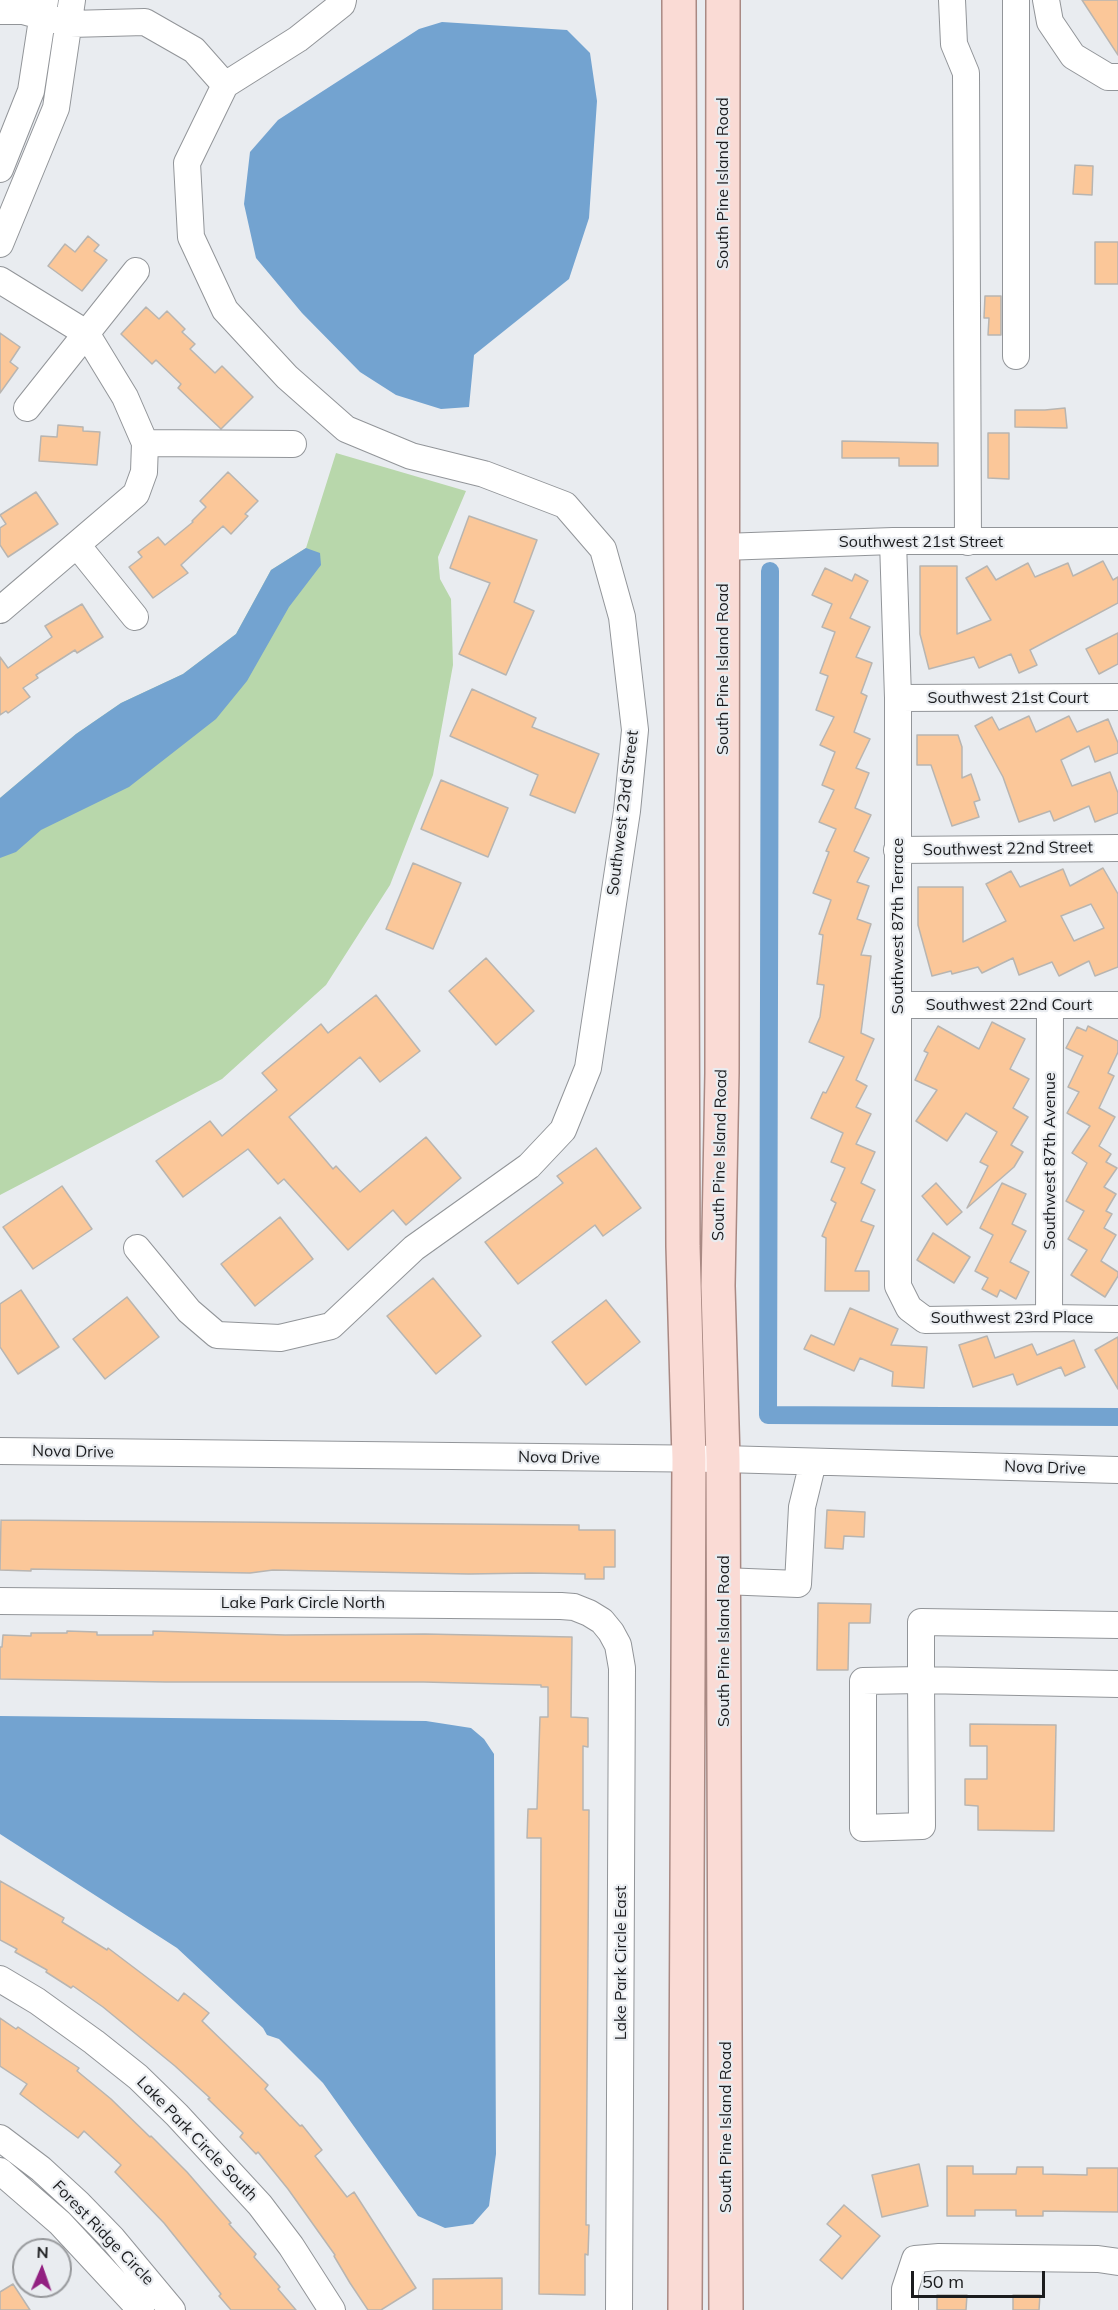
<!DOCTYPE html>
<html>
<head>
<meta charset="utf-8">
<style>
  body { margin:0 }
  #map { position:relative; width:1118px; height:2310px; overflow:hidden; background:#e9ecf0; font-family:Mulish,sans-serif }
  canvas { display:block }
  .north { position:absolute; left:12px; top:2238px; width:60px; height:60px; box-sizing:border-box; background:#e9ecf0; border:2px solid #97999c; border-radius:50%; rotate:2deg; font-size:16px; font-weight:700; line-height:24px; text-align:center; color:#1b1c1e }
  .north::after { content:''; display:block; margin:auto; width:21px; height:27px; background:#922181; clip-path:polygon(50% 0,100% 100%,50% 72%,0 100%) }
  .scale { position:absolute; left:911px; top:2271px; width:134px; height:27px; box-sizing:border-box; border:3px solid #1b1c1e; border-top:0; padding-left:8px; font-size:18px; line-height:21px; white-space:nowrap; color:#1b1c1e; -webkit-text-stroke:4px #e9ecf0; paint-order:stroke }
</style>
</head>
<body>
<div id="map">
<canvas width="1118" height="2310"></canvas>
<div class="north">N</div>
<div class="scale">50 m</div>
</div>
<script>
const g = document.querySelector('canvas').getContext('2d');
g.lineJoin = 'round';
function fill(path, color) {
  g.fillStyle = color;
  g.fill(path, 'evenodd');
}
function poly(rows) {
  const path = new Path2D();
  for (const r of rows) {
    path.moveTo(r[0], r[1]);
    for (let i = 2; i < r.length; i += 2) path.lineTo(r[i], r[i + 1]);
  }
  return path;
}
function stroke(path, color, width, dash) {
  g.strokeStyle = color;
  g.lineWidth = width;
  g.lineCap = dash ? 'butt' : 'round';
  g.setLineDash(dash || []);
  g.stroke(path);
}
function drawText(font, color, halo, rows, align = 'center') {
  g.font = font + ' Mulish,sans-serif';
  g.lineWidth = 4.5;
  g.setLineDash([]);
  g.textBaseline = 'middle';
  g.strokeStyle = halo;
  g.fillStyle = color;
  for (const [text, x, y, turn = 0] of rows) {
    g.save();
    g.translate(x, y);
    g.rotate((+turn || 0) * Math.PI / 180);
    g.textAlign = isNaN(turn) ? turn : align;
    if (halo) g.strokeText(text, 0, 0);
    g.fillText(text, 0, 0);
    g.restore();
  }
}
fill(poly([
  [336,453,466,491,438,557,440,579,451,599,453,665,433,775,390,885,326,985,222,1079,0,1195,0,798,76,734,121,703,183,674,236,634,271,570,306,548]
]), '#b8d7ab');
fill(poly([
  [442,22,567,30,590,53,597,101,589,218,569,279,474,355,469,407,441,409,396,395,360,372,302,313,256,258,244,204,250,152,278,120,419,29],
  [306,548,320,553,321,565,289,607,247,681,216,719,129,787,41,830,16,852,0,858,0,798,76,734,121,703,183,674,236,634,271,570],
  [0,1716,426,1721,471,1728,484,1739,494,1754,496,2154,489,2206,473,2224,445,2228,418,2216,323,2083,279,2039,267,2035,263,2028,177,1948,0,1834]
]), '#73a3d0');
stroke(poly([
  [770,571,768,1415,1118,1417]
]), '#73a3d0', 18);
const building = poly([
  [1082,0,1118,0,1118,55,1082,0],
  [1075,165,1093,166,1092,195,1073,194,1075,165],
  [88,236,99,245,94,251,107,260,82,291,48,266,65,244,75,252,88,236],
  [1095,242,1118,242,1118,284,1095,284,1095,242],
  [985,296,1001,296,1001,335,988,335,989,318,984,318,985,296],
  [146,307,159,319,167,311,185,329,182,332,195,344,190,349,215,373,222,366,253,397,221,429,178,388,181,384,156,360,152,364,121,334,146,307],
  [0,333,20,347,10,362,18,368,0,393,0,333],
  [1065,408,1067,428,1015,427,1015,410,1045,410,1065,408],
  [58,425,83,427,83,431,100,432,97,465,39,461,41,436,57,437,58,425],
  [988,433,1009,433,1009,479,988,478,988,433],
  [842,441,938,443,938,466,899,466,899,458,842,458,842,441],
  [228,472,258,501,245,514,248,516,231,534,223,526,181,565,188,573,153,598,129,567,142,557,138,552,158,537,165,545,193,522,192,521,206,507,200,501,228,472],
  [36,492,58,524,8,557,0,545,0,528,6,524,0,515,36,492],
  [469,516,537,540,514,602,534,611,506,675,459,654,490,583,450,568,469,516],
  [1103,561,1113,580,1118,577,1118,603,1030,650,1037,665,1019,673,1011,654,979,668,974,657,929,669,920,634,920,566,957,566,957,634,991,620,966,578,987,566,996,580,1028,563,1035,577,1068,563,1073,576,1103,561],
  [825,568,852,581,855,574,868,581,850,618,870,627,856,657,872,663,861,693,867,696,854,732,870,739,856,768,869,773,855,808,871,815,854,851,869,858,857,882,869,886,857,919,871,924,861,955,871,956,861,1033,874,1039,856,1080,867,1086,856,1107,871,1114,856,1144,875,1152,861,1183,875,1190,861,1221,874,1226,855,1271,869,1271,869,1291,825,1291,826,1238,822,1236,836,1203,831,1200,845,1168,831,1162,843,1133,811,1118,823,1092,826,1093,844,1057,809,1042,820,1017,824,985,817,984,823,935,819,934,831,900,813,893,829,852,826,851,836,829,819,822,834,790,822,785,835,752,820,745,834,717,816,710,828,676,820,673,835,632,822,627,832,604,812,595,825,568],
  [82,604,103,637,77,653,75,650,36,675,38,678,23,688,30,697,8,713,6,711,0,715,0,657,8,668,52,637,45,626,82,604],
  [1118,633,1118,664,1099,674,1086,649,1118,633],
  [472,689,536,718,532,727,599,754,575,813,530,795,538,775,450,736,472,689],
  [1029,716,1036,732,1069,716,1077,732,1108,719,1118,743,1118,753,1095,762,1089,746,1061,760,1072,786,1110,772,1118,793,1118,813,1095,822,1089,806,1054,821,1050,811,1019,822,1003,777,975,726,992,717,999,730,1029,716],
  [917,735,958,735,962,747,962,778,971,774,980,800,974,802,979,817,952,826,931,765,917,765,917,735],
  [441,780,508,808,488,857,421,829,441,780],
  [413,863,461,883,433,949,386,929,413,863],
  [1103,868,1118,894,1118,967,1095,976,1089,961,1059,976,1052,962,1019,975,1013,958,982,973,978,967,952,974,951,971,932,976,918,925,918,887,963,887,963,942,1006,921,986,884,1011,871,1020,887,1063,869,1070,886,1103,868],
  [1091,904,1104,928,1074,941,1061,916,1091,904],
  [486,958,534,1011,496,1045,449,991,486,958],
  [376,995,420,1051,380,1082,360,1057,289,1117,333,1169,336,1166,360,1192,426,1137,461,1178,406,1225,393,1210,348,1250,284,1179,278,1184,248,1149,183,1197,156,1161,210,1121,222,1136,277,1090,262,1073,321,1024,328,1033,376,995],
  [992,1022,1025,1039,1010,1069,1029,1079,1013,1108,1028,1117,1011,1145,1023,1152,1014,1167,967,1208,988,1166,980,1162,997,1132,966,1113,947,1141,916,1121,937,1090,915,1080,928,1053,924,1051,938,1026,979,1049,992,1022],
  [1088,1026,1118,1041,1118,1052,1108,1073,1114,1076,1099,1108,1115,1117,1099,1146,1111,1154,1106,1162,1117,1168,1104,1187,1116,1194,1106,1211,1112,1214,1104,1228,1116,1235,1101,1261,1118,1272,1118,1276,1105,1297,1071,1275,1087,1250,1068,1239,1084,1211,1066,1201,1087,1163,1072,1153,1090,1126,1067,1113,1079,1092,1068,1087,1083,1056,1066,1048,1077,1027,1086,1031,1088,1026],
  [596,1148,641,1208,603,1236,595,1225,518,1284,485,1242,563,1183,557,1176,596,1148],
  [936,1183,962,1212,947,1225,922,1196,936,1183],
  [1002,1183,1026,1194,1012,1224,1026,1231,1010,1262,1029,1272,1016,1299,1000,1290,997,1297,982,1289,988,1278,975,1271,993,1235,980,1228,1002,1183],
  [62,1186,92,1229,33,1269,3,1227,62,1186],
  [280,1217,313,1259,255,1306,221,1264,280,1217],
  [933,1233,970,1257,954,1283,917,1260,933,1233],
  [433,1278,481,1336,436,1374,387,1316,433,1278],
  [21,1290,59,1347,18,1374,0,1347,0,1304,21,1290],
  [127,1297,159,1337,105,1379,73,1339,127,1297],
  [606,1300,640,1342,586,1385,552,1342,606,1300],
  [850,1308,898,1329,891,1345,927,1347,924,1388,892,1386,893,1372,860,1358,854,1371,804,1349,811,1335,834,1345,850,1308],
  [987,1336,995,1358,1032,1344,1037,1355,1074,1340,1085,1367,1065,1376,1061,1367,1017,1385,1013,1374,973,1387,959,1345,987,1336],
  [1118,1337,1118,1389,1095,1350,1118,1337],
  [827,1510,865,1512,864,1537,844,1536,843,1549,825,1548,827,1510],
  [1,1520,579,1525,579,1530,615,1530,615,1567,604,1567,604,1579,585,1579,585,1574,530,1573,469,1574,273,1570,250,1573,31,1569,31,1571,0,1570,1,1520],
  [818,1603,871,1604,870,1623,849,1623,848,1670,817,1670,818,1603],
  [67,1631,97,1632,97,1635,153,1635,153,1631,285,1635,425,1634,572,1637,571,1717,588,1718,588,1747,583,1746,583,1810,589,1810,586,2225,589,2225,588,2255,585,2254,585,2295,539,2294,541,1838,527,1838,528,1809,537,1809,540,1717,548,1717,548,1687,541,1687,541,1685,424,1682,166,1682,0,1679,0,1647,2,1647,3,1635,31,1636,31,1633,67,1633,67,1631],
  [970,1724,1056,1725,1054,1831,978,1830,978,1806,965,1805,965,1779,987,1779,987,1746,970,1746,970,1724],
  [0,1881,64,1918,62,1922,107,1950,108,1948,178,2001,184,1993,209,2013,202,2021,268,2085,265,2089,300,2126,302,2125,322,2150,315,2156,347,2197,354,2192,416,2288,381,2310,368,2310,350,2283,334,2256,335,2255,288,2189,258,2152,256,2154,240,2137,243,2133,208,2099,210,2098,175,2066,103,2007,73,1986,71,1988,46,1972,47,1970,15,1952,17,1949,0,1940,0,1881],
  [0,2018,16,2029,18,2027,79,2068,77,2071,111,2099,150,2137,151,2136,187,2172,231,2223,229,2224,256,2254,254,2257,280,2287,278,2289,296,2310,231,2310,219,2296,221,2294,164,2223,115,2172,121,2165,84,2131,78,2138,20,2094,27,2084,0,2066,0,2018],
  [919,2164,928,2206,882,2217,872,2175,919,2164],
  [947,2166,973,2166,973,2174,1016,2174,1017,2167,1043,2167,1043,2174,1087,2175,1087,2168,1118,2168,1118,2212,1043,2211,1043,2216,1016,2216,1016,2210,975,2210,975,2216,947,2216,947,2166],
  [844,2205,880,2236,842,2279,820,2260,841,2236,827,2224,844,2205],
  [502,2278,502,2310,433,2310,433,2279,502,2278],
  [13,2284,30,2310,0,2310,0,2292,13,2284],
  [937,2295,967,2295,966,2310,937,2310,937,2295],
  [1013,2295,1040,2295,1039,2310,1013,2310,1013,2295]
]);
fill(building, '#fbc799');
stroke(building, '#b8b5b1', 1.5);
const minor = poly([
  [952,0,954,44,966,73,968,542],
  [1016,0,1016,356],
  [1046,0,1050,22,1073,56,1108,77,1118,77],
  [0,11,23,11,70,24,145,22,194,50,225,85],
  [225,85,298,39,342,4,343,0],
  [0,169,31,91,45,0],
  [0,244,56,108,72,0],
  [0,280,86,333,125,397,145,443,144,472,136,494,0,610],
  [27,408,136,271],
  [145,443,293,444],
  [893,541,898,698,898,1286,909,1308,925,1320,1049,1318,1118,1319],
  [77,545,135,617],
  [723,547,893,541,1118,541],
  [898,698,1118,697],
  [897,850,1118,848],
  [899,1005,1118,1005],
  [137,1248,189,1311,217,1335,280,1338,331,1326,414,1248,529,1166,563,1130,588,1068,627,811,635,730,622,617,603,549,565,505,484,474,411,456,346,429,287,377,225,310,191,237,187,163,225,85],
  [1049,1318,1050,1005],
  [0,1451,723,1459,1118,1470],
  [723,1581,798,1584,802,1507,813,1462],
  [0,1601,561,1606,574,1607,589,1613,602,1621,611,1632,618,1645,622,1668,619,2310],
  [1118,1625,921,1622,921,1680,1118,1684],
  [921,1680,922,1826,863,1828,863,1681,921,1680],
  [0,1979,37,2001,94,2042,138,2077,177,2115,260,2205,291,2246,332,2310],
  [0,2138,41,2169,78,2203,112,2238,172,2310],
  [0,2171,60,2223,141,2310],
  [905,2310,905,2289,915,2259,939,2257,1098,2259,1118,2262]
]);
const major = poly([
  [679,0,683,1246,689,1459,685,2310],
  [723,0,722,1073,718,1286,723,1459,726,2310]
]);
stroke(minor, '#929599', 28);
stroke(major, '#a98983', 36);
stroke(minor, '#fff', 26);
stroke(major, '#fadbd5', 33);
drawText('16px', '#1b1c1e', '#e9ecf0', [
  ["South Pine Island Road",723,183,-90],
  ["Southwest 21st Street",921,542],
  ["South Pine Island Road",723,669,-90],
  ["Southwest 21st Court",1008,698],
  ["Southwest 23rd Street",623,813,-83],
  ["Southwest 22nd Street",1008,849,-1],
  ["Southwest 87th Terrace",898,926,-90],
  ["Southwest 22nd Court",1009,1005],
  ["South Pine Island Road",720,1155,-89],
  ["Southwest 87th Avenue",1050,1161,-90],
  ["Southwest 23rd Place",1012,1318],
  ["Nova Drive",73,1452,1],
  ["Nova Drive",559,1458,1],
  ["Nova Drive",1045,1468,2],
  ["Lake Park Circle North",303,1603],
  ["South Pine Island Road",724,1641,-90],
  ["Lake Park Circle East",621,1963,-90],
  ["South Pine Island Road",726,2127,-90],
  ["Lake Park Circle South",197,2139,46],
  ["Forest Ridge Circle",103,2233,46]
]);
</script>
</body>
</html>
